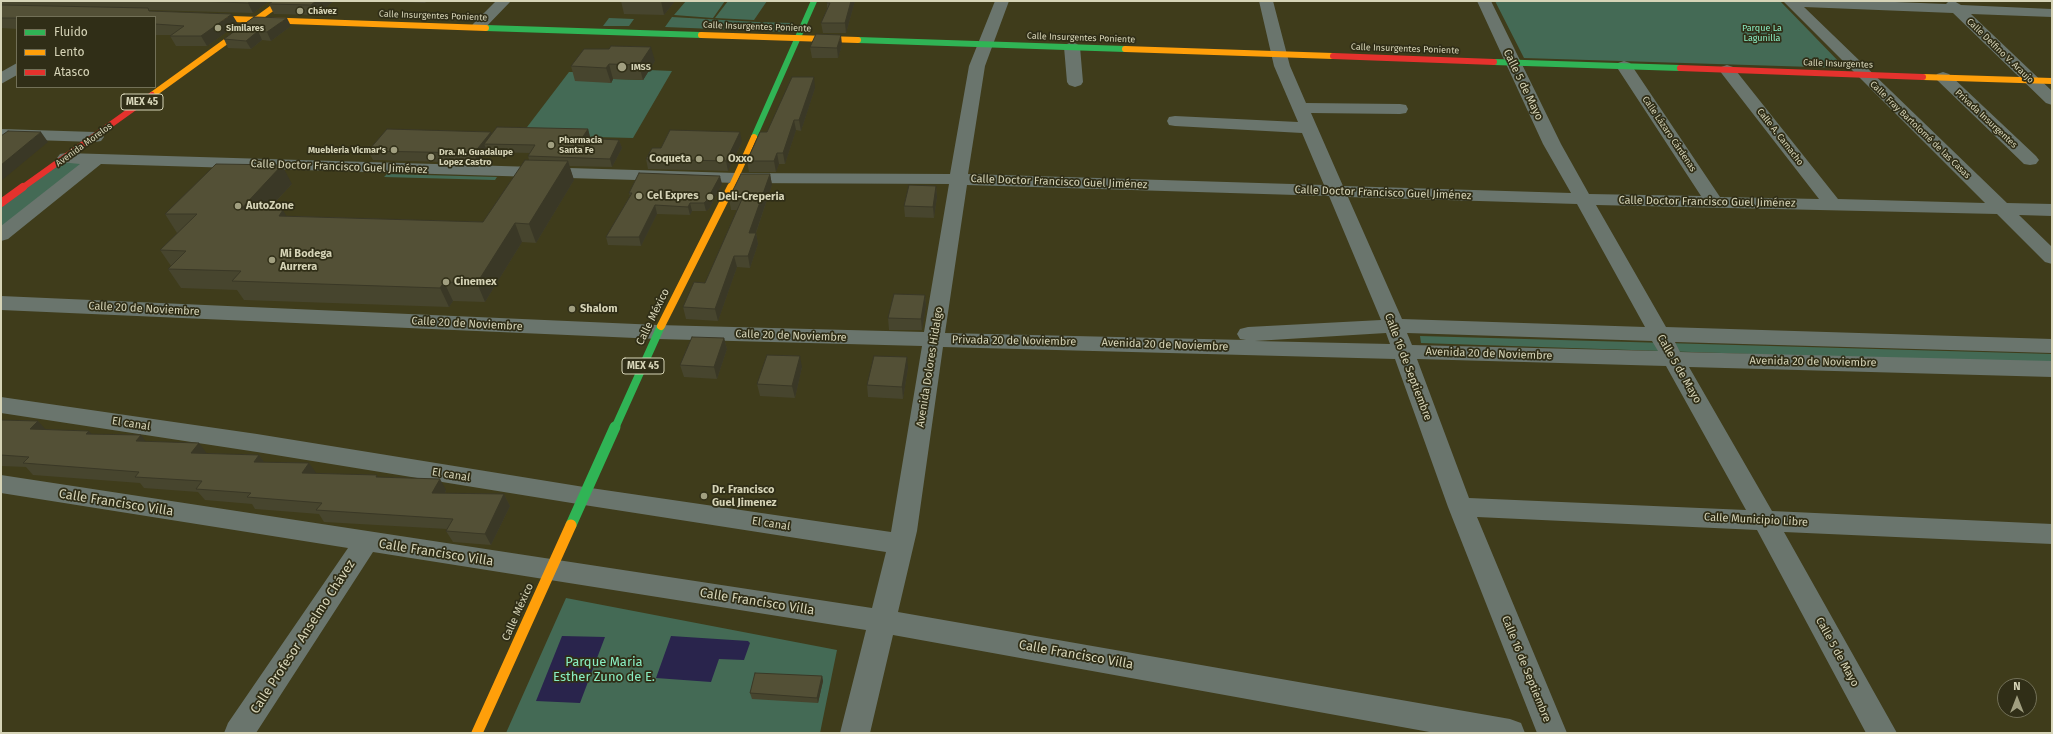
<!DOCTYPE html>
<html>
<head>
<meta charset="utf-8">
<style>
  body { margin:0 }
  #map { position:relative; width:2053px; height:734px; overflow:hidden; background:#3f3c1b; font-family:"Fira Sans",sans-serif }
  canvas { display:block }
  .frame { position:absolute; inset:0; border:2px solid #d6d4b7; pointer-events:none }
  .legend { position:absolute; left:16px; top:16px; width:140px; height:72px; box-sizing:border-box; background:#302e17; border:1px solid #727057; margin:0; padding:5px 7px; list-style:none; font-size:12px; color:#d6d4b7 }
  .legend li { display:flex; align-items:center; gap:8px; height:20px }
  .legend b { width:20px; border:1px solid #727057 }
  .north { position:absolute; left:1997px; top:678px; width:40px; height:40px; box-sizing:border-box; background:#302e17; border:1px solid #727057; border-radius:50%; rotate:0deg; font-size:11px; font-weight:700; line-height:16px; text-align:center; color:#d6d4b7 }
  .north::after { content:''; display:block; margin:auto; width:14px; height:18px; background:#a19f80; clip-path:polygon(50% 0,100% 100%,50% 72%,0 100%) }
</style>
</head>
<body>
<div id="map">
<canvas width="2053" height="734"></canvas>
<div class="frame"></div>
<ul class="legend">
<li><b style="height:5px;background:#30b455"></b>Fluido</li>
<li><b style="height:5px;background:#ff9f0a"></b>Lento</li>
<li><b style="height:5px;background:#e5322d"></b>Atasco</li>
</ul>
<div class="north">N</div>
</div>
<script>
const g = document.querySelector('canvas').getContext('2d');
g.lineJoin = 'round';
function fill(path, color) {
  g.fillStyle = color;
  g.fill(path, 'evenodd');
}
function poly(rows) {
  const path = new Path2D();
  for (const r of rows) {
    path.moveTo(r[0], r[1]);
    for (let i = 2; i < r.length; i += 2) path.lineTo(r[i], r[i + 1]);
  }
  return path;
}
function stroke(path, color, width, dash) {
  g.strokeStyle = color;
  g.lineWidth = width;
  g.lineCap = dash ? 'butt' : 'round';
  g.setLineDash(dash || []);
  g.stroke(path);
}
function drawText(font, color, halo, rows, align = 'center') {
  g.font = font + ' "Fira Sans",sans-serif';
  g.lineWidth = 3.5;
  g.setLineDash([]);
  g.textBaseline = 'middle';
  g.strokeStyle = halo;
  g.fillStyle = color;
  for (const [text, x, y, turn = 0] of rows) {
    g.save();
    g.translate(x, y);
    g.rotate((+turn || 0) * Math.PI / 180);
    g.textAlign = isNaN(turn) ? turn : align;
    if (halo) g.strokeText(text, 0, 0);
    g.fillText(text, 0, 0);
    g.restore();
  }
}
fill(poly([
  [686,1,725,1,713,18,674,15],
  [728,1,767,1,754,20,715,18],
  [1495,1,1780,1,1845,68,1524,58],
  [672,17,757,22,792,23,788,32,665,27],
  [609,18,634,19,629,26,603,26],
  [649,70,672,71,633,138,521,135,569,72,582,72,611,83,613,79,643,80],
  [66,158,104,160,1,238,1,205],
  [387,174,497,177,495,180,384,177],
  [1420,336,2052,354,2052,364,1421,343],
  [566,598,837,650,820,733,506,733]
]), '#446a55');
fill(poly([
  [562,636,605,637,580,703,536,701],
  [671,636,748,641,750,643,744,660,719,659,711,682,656,678]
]), '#29244c');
fill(poly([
  [496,1,511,1,483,30,473,30,471,27,473,24,496,1],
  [995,1,1009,1,985,66,968,174,1324,185,1302,133,1175,126,1169,125,1167,121,1169,117,1175,116,1298,122,1274,66,1259,1,1273,1,1290,66,1306,103,1400,104,1406,105,1408,109,1406,113,1400,114,1311,113,1343,186,1571,193,1543,144,1477,1,1491,1,1561,144,1589,194,1701,196,1616,66,1618,63,1624,61,1630,63,1720,197,1819,199,1719,70,1721,67,1727,65,1733,67,1838,199,1985,203,1783,1,1870,1,1946,4,1948,2,1954,1,1961,5,2052,9,2052,17,1971,14,2052,91,2052,105,2046,103,1953,13,1804,7,2007,203,2052,204,2052,216,2019,215,2052,247,2052,264,2045,262,1997,214,1596,205,1666,327,2052,339,2052,353,1675,342,1680,352,2052,361,2052,377,1689,367,1772,511,2052,524,2052,544,1784,532,1897,733,1866,733,1757,530,1477,517,1567,733,1537,733,1448,507,1395,359,943,347,917,531,898,612,1510,719,1521,723,1525,733,1435,733,893,635,870,733,840,733,866,630,373,552,256,733,224,733,228,723,348,548,1,493,1,475,872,608,886,552,584,505,257,452,1,413,1,397,257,434,584,487,891,532,922,346,658,339,1,310,1,296,658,325,924,332,949,184,736,183,101,164,8,239,1,241,1,226,80,164,60,162,57,158,60,154,66,153,736,173,950,174,969,66,995,1],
  [967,185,1329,196,1381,320,1248,327,1240,329,1237,334,1240,339,1246,340,945,333,967,185],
  [1348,197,1577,204,1645,327,1402,319,1348,197],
  [1386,333,1390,344,1255,341,1386,333],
  [1407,333,1652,341,1658,351,1412,345,1407,333],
  [1417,359,1666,366,1746,510,1469,498,1417,359],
  [1072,42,1077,44,1080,47,1083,82,1081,85,1075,87,1069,85,1067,82,1064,47,1067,44,1072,42],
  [17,63,17,75,1,84,1,72,17,63],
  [1943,72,1949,74,2036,156,2039,160,2036,164,2030,165,2024,164,1937,80,1935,77,1937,74,1943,72],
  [1,129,95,132,101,133,104,137,101,141,95,142,1,139,1,129]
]), '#6a756d');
stroke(poly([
  [486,28,701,35],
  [858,40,1125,49],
  [1494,62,1680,68],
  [754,137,814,1]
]), '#30b455', 6);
stroke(poly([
  [615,428,661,326]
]), '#30b455', 8);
stroke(poly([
  [571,525,615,427]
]), '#30b455', 11);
stroke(poly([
  [204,18,486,28],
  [701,35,858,40],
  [1125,49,1333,56],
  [1923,77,2052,81],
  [152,95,282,1],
  [731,188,754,137]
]), '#ff9f0a', 6);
stroke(poly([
  [661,326,731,187]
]), '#ff9f0a', 8);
stroke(poly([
  [477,733,571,525]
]), '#ff9f0a', 11);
stroke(poly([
  [1333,56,1494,62],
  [1680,68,1923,77],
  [22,188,152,95]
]), '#e5322d', 6);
stroke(poly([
  [1,203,23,187]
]), '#e5322d', 8);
fill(poly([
  [1,1,270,1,253,13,148,10,149,11,238,24,207,46,176,46,170,36,171,35,155,35,155,17,17,17,17,29,1,28,1,5,55,6,1,5],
  [273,1,334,1,316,15,274,14,269,4],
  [383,1,427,1,425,3],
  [621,1,675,1,664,15,624,14],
  [855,1,846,33,823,33,821,23,827,9,827,3],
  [254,17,291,26,271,41,262,40,251,49,228,48,224,39],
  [842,45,838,58,812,58,810,47],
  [609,49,655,61,643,80,613,79,611,83,575,81,571,66],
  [815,88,801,131,796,130,785,164,779,164,776,172,749,172,747,161,767,132],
  [588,129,590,137,589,138,619,140,622,148,612,167,569,166,574,180,536,243,522,242,485,302,453,301,449,307,244,300,237,290,181,288,168,269,171,266,160,250,178,233,177,233,165,214,292,184,268,210,287,216,483,222,529,160,528,156,530,153,488,152,487,150,478,163,373,160,368,151,492,134],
  [742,142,728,171,648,169,646,159,661,148],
  [770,174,772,185,756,233,758,244,750,268,737,267,718,321,686,319,683,307,705,283,737,210,731,210,729,198],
  [722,184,709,209,706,211,692,211,690,215,657,214,641,246,608,245,606,237,630,196,629,193],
  [936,186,937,197,934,218,905,217,904,206],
  [925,295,926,306,922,330,889,330,888,318],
  [724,338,727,349,717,379,684,377,680,365],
  [802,367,795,398,760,396,757,384],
  [908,368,903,399,868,397,867,385],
  [1,420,38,421,45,430,92,434,146,442,207,454,259,455,264,462,309,463,316,474,379,477,446,490,445,493,504,494,510,506,491,545,453,542,446,531,447,529,324,522,319,514,255,509,252,504,205,500,198,492,144,488,140,483,33,475,26,467,1,466],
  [822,676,823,681,818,703,752,699,750,693]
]), '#47452e');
fill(poly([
  [251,1,270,1,253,13,248,3],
  [316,1,334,1,316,15,311,5],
  [661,1,675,1,664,15],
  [851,1,855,1,846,33,845,23],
  [232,14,238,24,207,46,201,36],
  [287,18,291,26,271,41,267,32],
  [258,31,262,40,251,49,246,41],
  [841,35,842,45,838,58,837,48],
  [651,47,655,61,643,80,639,65],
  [609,64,613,79,611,83,606,68],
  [814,77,815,88,801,131,799,120],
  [794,120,796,130,785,164,783,153],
  [588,129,590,137,585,146,582,138],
  [41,132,48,142,1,181,1,165],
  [491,132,494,141,484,144,487,150,478,163,474,153],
  [740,132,742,142,728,171,726,161],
  [619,140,622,148,612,167,610,159],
  [777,153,779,164,776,172,774,161],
  [568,161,574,180,536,243,529,224],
  [282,165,292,184,251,228,241,209],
  [770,174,772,185,752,244,749,233],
  [720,176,722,184,709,209,706,211,704,203],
  [936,186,937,197,934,218,933,207],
  [690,203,692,211,690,215,688,207],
  [655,205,657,214,641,246,639,237],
  [283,210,294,229,279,216],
  [515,223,522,242,485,302,477,283],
  [756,233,758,244,750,268,748,256],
  [734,256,737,267,718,321,715,309],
  [444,282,453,301,449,307,440,288],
  [925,295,926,306,922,330,921,319],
  [724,338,727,349,717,379,714,367],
  [800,356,802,367,795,398,792,386],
  [907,357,908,368,903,399,902,387],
  [38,421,48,432,30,429],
  [89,431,99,442,86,434],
  [141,435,150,447,136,441],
  [199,443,208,455,191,453],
  [259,455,267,466,254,462],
  [309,463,317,474,302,473],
  [440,479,446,490,439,505,432,493],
  [504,494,510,506,491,545,485,534],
  [822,676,823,681,818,703,817,698]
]), '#3a3826');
const building = poly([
  [194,1,251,1,248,3,194,1],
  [273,1,316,1,311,5,269,4,273,1],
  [827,1,851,1,845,23,821,23,830,3,827,3,827,1],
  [1,5,148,8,149,11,232,14,201,36,170,36,184,26,155,24,155,17,17,17,17,18,1,18,1,5],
  [254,17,287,18,267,32,258,31,246,41,224,39,254,17],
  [816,34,841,35,837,48,810,47,816,34],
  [611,46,651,47,639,65,609,64,606,68,571,66,584,49,609,49,611,46],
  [792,77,814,77,799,120,794,120,783,153,777,153,774,161,747,161,760,132,767,132,792,77],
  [497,127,588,129,582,138,619,140,610,159,528,156,535,145,484,144,497,127],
  [387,129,491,132,474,153,368,151,387,129],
  [670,130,740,132,726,161,646,159,652,148,661,148,670,130],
  [8,131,41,132,1,165,1,136,8,131],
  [525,160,568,161,529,224,515,223,477,283,444,282,440,288,232,281,241,271,168,269,186,251,160,250,197,214,165,214,216,164,282,165,241,209,283,210,279,216,483,222,525,160],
  [639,173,720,176,707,200,704,203,690,203,688,207,655,205,639,237,606,237,632,193,629,193,639,173],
  [741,174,770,174,749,233,756,233,748,256,734,256,715,309,683,307,694,282,705,283,742,199,729,198,741,174],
  [909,185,936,186,933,207,904,206,909,185],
  [894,294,925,295,921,319,888,318,894,294],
  [692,337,724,338,714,367,680,365,692,337],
  [767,355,800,356,792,386,757,384,767,355],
  [874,356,907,357,902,387,867,385,874,356],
  [1,420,38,421,30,429,89,431,86,434,141,435,136,441,199,443,191,453,259,455,254,462,309,463,302,473,377,475,376,477,440,479,432,493,504,494,485,534,446,531,453,519,316,510,322,503,247,497,251,493,196,489,202,481,135,477,139,472,23,463,29,457,1,455,1,420],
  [755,673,822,676,817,698,750,693,755,673]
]);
fill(building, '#535036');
stroke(building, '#3a3826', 1);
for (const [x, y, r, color] of [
  [300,11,4,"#a19f80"],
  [218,28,4,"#a19f80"],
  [622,67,5,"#a19f80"],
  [551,145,4,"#a19f80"],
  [394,150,4,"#a19f80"],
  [431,157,4,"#a19f80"],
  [699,159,4,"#a19f80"],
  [720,159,4,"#a19f80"],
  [639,196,4,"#a19f80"],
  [710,197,4,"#a19f80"],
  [238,206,4,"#a19f80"],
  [272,260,4,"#a19f80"],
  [446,282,4,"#a19f80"],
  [572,309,4,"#a19f80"],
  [704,496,4,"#a19f80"]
]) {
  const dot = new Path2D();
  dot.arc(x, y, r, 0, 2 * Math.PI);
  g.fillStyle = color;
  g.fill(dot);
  stroke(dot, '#302e17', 1.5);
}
drawText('bold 9px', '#d6d4b7', '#302e17', [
  ["Chávez",308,11],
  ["Similares",226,28],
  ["IMSS",631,67],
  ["Pharmacia",559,140],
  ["Santa Fe",559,150],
  ["Muebleria Vicmar's",386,150,"right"],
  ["Dra. M. Guadalupe",439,152],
  ["Lopez Castro",439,162]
], 'left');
drawText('9px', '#d6d4b7', '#302e17', [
  ["Calle Insurgentes Poniente",433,16,2],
  ["Calle Insurgentes Poniente",757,27,2],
  ["Calle Insurgentes Poniente",1081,38,2],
  ["Calle Insurgentes Poniente",1405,49,2],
  ["Calle Delfino V. Araujo",2000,51,44],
  ["Calle Insurgentes",1838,64,2],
  ["Privada Insurgentes",1986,119,43],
  ["Calle Fray Bartolomé de las Casas",1920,130,44],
  ["Calle Lázaro Cárdenas",1669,134,56],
  ["Calle A. Camacho",1780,137,52],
  ["Avenida Morelos",84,145,-36]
]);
drawText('9px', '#89edc2', '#302e17', [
  ["Parque La",1762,28],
  ["Lagunilla",1762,38]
]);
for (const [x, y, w] of [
  [142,102,42],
  [643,366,42]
]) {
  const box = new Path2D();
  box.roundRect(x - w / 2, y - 8, w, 16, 3);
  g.fillStyle = '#302e17';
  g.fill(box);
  stroke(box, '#d6d4b7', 1);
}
drawText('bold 10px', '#d6d4b7', null, [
  ["MEX 45",142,102],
  ["MEX 45",643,366]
]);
drawText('11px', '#d6d4b7', '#302e17', [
  ["Calle 5 de Mayo",1523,85,64],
  ["Calle Doctor Francisco Guel Jiménez",339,167,2],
  ["Calle Doctor Francisco Guel Jiménez",1059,182,2],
  ["Calle Doctor Francisco Guel Jiménez",1383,193,2],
  ["Calle Doctor Francisco Guel Jiménez",1707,202,1],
  ["Calle 20 de Noviembre",144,309,3],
  ["Calle México",653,317,-64],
  ["Calle 20 de Noviembre",467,324,3],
  ["Calle 20 de Noviembre",791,336,2],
  ["Privada 20 de Noviembre",1014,341,1],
  ["Avenida 20 de Noviembre",1165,345,2],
  ["Avenida 20 de Noviembre",1489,354,2],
  ["Avenida 20 de Noviembre",1813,362,1],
  ["Avenida Dolores Hidalgo",930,367,-81],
  ["Calle 16 de Septiembre",1408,367,69],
  ["Calle 5 de Mayo",1679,369,60],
  ["El canal",131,424,9],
  ["El canal",451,475,9],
  ["Calle Municipio Libre",1756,520,3],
  ["El canal",771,524,9],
  ["Calle México",518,612,-66],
  ["Calle 5 de Mayo",1837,652,61],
  ["Calle 16 de Septiembre",1526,669,68]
]);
drawText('bold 11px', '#d6d4b7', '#302e17', [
  ["Coqueta",691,159,"right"],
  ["Oxxo",728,159],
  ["Cel Expres",647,196],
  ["Deli-Creperia",718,197],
  ["AutoZone",246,206],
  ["Mi Bodega",280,254],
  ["Aurrera",280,267],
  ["Cinemex",454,282],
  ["Shalom",580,309],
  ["Dr. Francisco",712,490],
  ["Guel Jimenez",712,503]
], 'left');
drawText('13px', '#d6d4b7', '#302e17', [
  ["Calle Francisco Villa",116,503,9],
  ["Calle Francisco Villa",436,553,9],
  ["Calle Francisco Villa",757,602,9],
  ["Calle Profesor Anselmo Chávez",303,637,-57],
  ["Calle Francisco Villa",1076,655,10]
]);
drawText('13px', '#89edc2', '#302e17', [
  ["Parque Maria",604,662],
  ["Esther Zuno de E.",604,677]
]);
</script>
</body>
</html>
